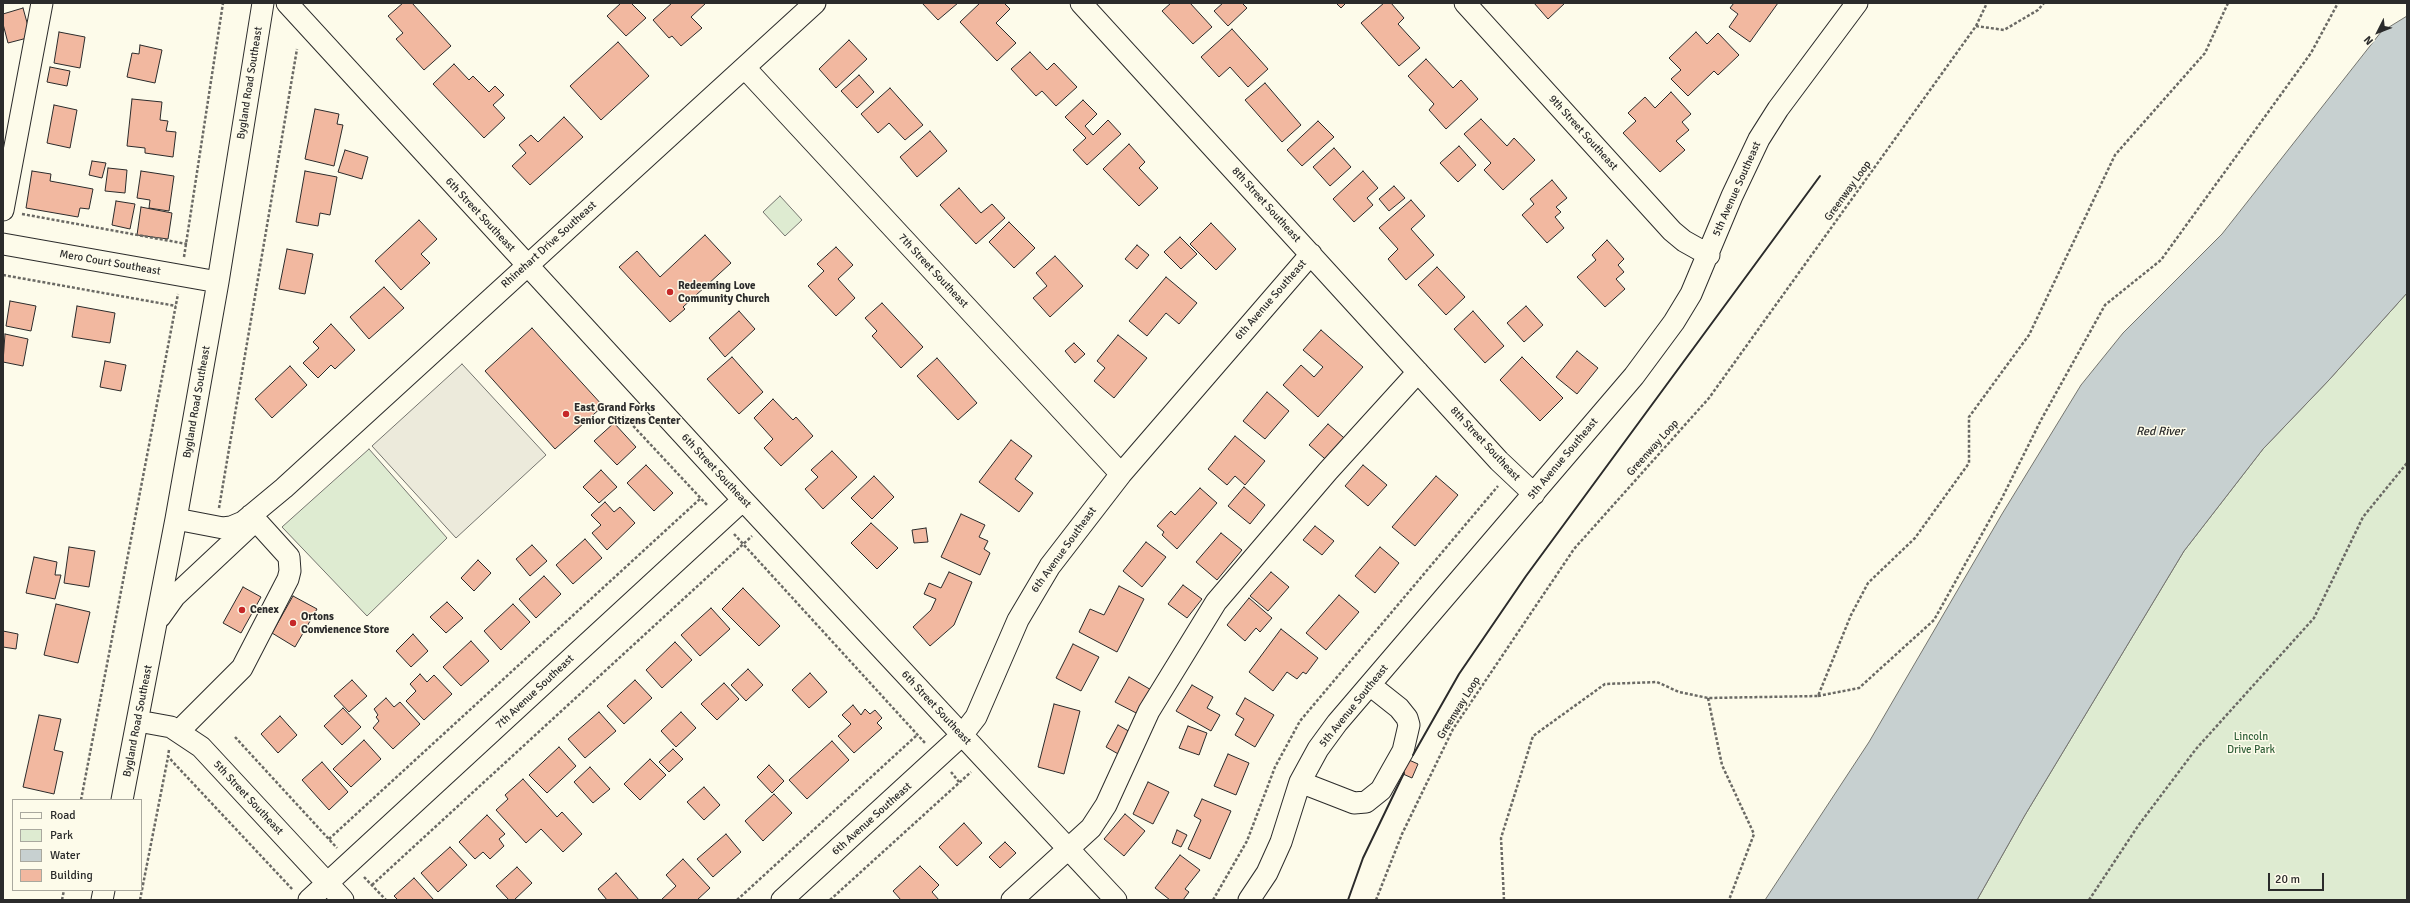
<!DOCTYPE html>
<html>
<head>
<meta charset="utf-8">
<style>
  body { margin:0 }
  #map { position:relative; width:2410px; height:903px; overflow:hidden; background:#fdfbea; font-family:Signika,sans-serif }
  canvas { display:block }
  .frame { position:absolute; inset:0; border:4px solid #2b2b2b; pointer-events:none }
  .legend { position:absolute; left:12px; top:799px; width:130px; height:92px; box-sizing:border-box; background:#fdfbea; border:1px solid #a9a89e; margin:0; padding:5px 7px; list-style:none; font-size:12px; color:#2b2b2b }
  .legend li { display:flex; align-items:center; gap:8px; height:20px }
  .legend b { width:20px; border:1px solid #a9a89e }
  .north { position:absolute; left:2358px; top:12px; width:40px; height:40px; -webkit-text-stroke:3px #fdfbea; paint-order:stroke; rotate:228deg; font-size:11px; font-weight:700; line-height:16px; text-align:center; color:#2b2b2b }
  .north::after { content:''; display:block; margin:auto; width:14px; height:18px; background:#2b2b2b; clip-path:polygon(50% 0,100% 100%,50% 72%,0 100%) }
  .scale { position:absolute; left:2268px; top:873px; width:56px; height:18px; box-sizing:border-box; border:2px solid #2b2b2b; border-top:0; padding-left:5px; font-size:12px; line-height:14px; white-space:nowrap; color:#2b2b2b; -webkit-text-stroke:3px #fdfbea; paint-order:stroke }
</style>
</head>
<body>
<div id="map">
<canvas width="2410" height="903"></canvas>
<div class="frame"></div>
<ul class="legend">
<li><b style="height:5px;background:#fdfbea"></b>Road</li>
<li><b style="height:11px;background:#deebd1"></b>Park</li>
<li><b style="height:11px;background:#c7d0d0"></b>Water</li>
<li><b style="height:11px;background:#f2b8a0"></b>Building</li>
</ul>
<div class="north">N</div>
<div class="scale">20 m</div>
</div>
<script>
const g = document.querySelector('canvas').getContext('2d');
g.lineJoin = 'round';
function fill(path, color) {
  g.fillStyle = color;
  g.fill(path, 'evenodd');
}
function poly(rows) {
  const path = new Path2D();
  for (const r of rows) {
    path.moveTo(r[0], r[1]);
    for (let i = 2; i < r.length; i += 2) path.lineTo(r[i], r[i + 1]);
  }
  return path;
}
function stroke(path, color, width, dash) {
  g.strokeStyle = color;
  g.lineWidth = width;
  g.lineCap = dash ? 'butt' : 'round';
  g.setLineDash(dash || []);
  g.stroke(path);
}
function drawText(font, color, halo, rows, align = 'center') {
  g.font = font + ' Signika,sans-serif';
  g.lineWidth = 3;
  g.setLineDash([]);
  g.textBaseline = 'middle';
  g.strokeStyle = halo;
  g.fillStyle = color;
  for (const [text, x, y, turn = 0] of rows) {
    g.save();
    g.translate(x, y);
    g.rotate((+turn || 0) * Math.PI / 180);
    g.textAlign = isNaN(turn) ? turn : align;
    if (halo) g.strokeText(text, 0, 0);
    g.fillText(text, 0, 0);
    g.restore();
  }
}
const green = poly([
  [780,196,802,220,785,236,763,212,780,196],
  [2407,293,2407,900,1977,900,2025,815,2184,551,2263,449,2329,380,2407,293],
  [369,449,447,538,367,616,282,527,369,449]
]);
fill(green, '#deebd1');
stroke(green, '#74746e', 1);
const parking = poly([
  [462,364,546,455,456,538,372,446,462,364]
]);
fill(parking, '#eceadb');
stroke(parking, '#74746e', 1);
const water = poly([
  [2407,16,2407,293,2329,380,2263,449,2184,551,2025,815,1977,900,1765,900,1869,742,2002,514,2081,385,2123,333,2222,234,2381,32,2407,16]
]);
fill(water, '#c7d0d0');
stroke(water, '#74746e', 1);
const building = poly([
  [403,3,412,3,451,46,424,70,396,39,403,33,388,16,403,3],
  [621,3,631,3,646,18,626,36,607,16,621,3],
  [672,3,706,3,691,17,702,28,681,46,672,36,669,38,653,20,672,3],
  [922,3,958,3,938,20,922,3],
  [980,3,1004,3,1010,9,996,23,1016,43,997,61,960,22,980,3],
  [1171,3,1190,3,1212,27,1193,44,1162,11,1171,3],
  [1223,3,1242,3,1247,8,1228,26,1214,11,1223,3],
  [1336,3,1346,3,1341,8,1336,3],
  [1384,3,1391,3,1404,18,1398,24,1420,48,1399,66,1361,23,1384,3],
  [1534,3,1565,3,1548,19,1534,3],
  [1734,3,1778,3,1750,42,1729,27,1738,14,1730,8,1734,3],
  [23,8,31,37,8,43,3,24,3,14,23,8],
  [1232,29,1268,69,1248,87,1230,67,1219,77,1201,57,1232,29],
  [59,32,85,37,80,68,54,63,59,32],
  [1696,32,1707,44,1718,33,1739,55,1718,75,1714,71,1688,96,1671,79,1681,70,1669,58,1696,32],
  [849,40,867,59,836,88,819,69,849,40],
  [618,42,649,76,601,120,570,86,618,42],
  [140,45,162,50,155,83,127,77,132,53,139,54,140,45],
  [1030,52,1047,70,1054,63,1077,87,1056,106,1042,91,1036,96,1011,69,1030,52],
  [1426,59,1453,88,1461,80,1478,99,1446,129,1429,110,1434,104,1408,76,1426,59],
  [454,64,469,80,473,76,489,92,495,86,504,95,493,105,505,118,484,138,433,84,454,64],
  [50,67,70,71,67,86,47,82,50,67],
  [859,75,874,92,857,108,841,91,859,75],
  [1265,83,1301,125,1282,142,1245,100,1265,83],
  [890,88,923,125,905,140,889,123,878,133,861,114,890,88],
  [1671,92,1691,114,1682,122,1689,130,1676,141,1685,150,1660,172,1623,133,1636,121,1628,113,1645,97,1655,108,1671,92],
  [132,99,162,102,160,120,168,121,166,131,176,132,173,157,145,153,145,148,127,146,132,99],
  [1083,100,1097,114,1085,126,1093,135,1108,120,1121,134,1087,165,1073,150,1086,138,1065,117,1083,100],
  [54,105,77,110,70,148,47,143,54,105],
  [315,109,339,114,337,124,343,125,334,166,305,159,315,109],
  [564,117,583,137,530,185,512,166,526,153,519,145,531,135,538,142,564,117],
  [1481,119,1507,146,1514,138,1535,160,1503,190,1484,170,1491,163,1464,134,1481,119],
  [1318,121,1334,137,1302,166,1287,150,1318,121],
  [930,131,947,151,917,177,900,157,930,131],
  [1129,144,1145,162,1139,168,1158,188,1139,206,1103,169,1129,144],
  [1459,146,1476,165,1458,182,1440,163,1459,146],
  [1334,148,1351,167,1330,186,1313,167,1334,148],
  [345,150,368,157,362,179,338,172,345,150],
  [92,161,106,163,102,178,89,175,92,161],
  [108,168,127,170,125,193,105,191,108,168],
  [32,171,51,174,50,181,93,189,89,209,80,208,78,217,26,208,32,171],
  [141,171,174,176,169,211,149,208,150,200,137,198,141,171],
  [305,171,337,177,330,215,320,213,318,226,296,222,305,171],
  [1363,171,1378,188,1367,198,1373,205,1354,222,1333,199,1363,171],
  [1552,180,1567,198,1556,207,1561,212,1555,217,1564,228,1547,243,1522,215,1534,204,1530,199,1552,180],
  [1394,186,1405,198,1389,211,1379,199,1394,186],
  [959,188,981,213,992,204,1005,218,976,244,940,205,959,188],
  [1411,200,1425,216,1411,229,1434,255,1406,280,1388,259,1398,249,1379,228,1411,200],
  [116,201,135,204,130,229,112,225,116,201],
  [141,207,172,213,168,239,137,235,141,207],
  [419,220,437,239,421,254,430,263,401,290,375,261,419,220],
  [1009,222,1035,248,1014,268,989,242,1009,222],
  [1211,223,1236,249,1216,270,1190,244,1211,223],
  [705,235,731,263,683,307,685,309,670,322,619,267,637,251,660,277,705,235],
  [1180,237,1197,254,1181,269,1164,252,1180,237],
  [1607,240,1624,259,1618,265,1624,272,1616,279,1625,289,1605,307,1577,277,1596,260,1592,255,1607,240],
  [1137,245,1149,255,1137,269,1125,259,1137,245],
  [836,247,853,265,838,279,855,298,836,316,808,286,824,271,817,264,836,247],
  [287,249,313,254,305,294,279,289,287,249],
  [1055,256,1083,286,1050,317,1033,298,1047,286,1036,273,1055,256],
  [1437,267,1465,297,1446,315,1418,285,1437,267],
  [1166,277,1197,303,1179,324,1166,313,1147,336,1129,321,1166,277],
  [384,287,404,308,369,339,350,317,384,287],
  [10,301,36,306,31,331,6,326,10,301],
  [882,303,923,347,901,368,872,336,877,331,865,318,882,303],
  [77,306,115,313,110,343,72,337,77,306],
  [1526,306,1543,325,1524,342,1507,323,1526,306],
  [739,311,755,329,725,357,709,338,739,311],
  [1473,311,1504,346,1485,363,1454,329,1473,311],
  [331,324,355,350,335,369,331,365,318,378,303,363,319,348,313,342,331,324],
  [532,328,603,406,555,449,485,371,532,328],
  [1321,330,1363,367,1318,417,1283,385,1301,365,1314,377,1323,367,1303,350,1321,330],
  [5,334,28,339,23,366,3,362,5,334],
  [1118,335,1147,358,1114,398,1094,381,1105,368,1097,361,1118,335],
  [1074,343,1085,354,1075,363,1065,351,1074,343],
  [1577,351,1598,368,1577,394,1556,377,1577,351],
  [732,357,763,392,739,414,707,379,732,357],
  [1522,357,1563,398,1540,421,1500,380,1522,357],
  [937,358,977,403,958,420,917,376,937,358],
  [105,361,126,365,121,391,100,387,105,361],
  [290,366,307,385,272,418,255,399,290,366],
  [1267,392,1289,411,1265,439,1243,421,1267,392],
  [773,399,793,420,796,417,813,436,781,466,764,448,773,439,754,418,773,399],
  [614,423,636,447,617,465,594,441,614,423],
  [1328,424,1350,443,1331,464,1309,445,1328,424],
  [1235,436,1265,461,1245,485,1235,476,1227,485,1208,469,1235,436],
  [1011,440,1032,456,1015,479,1033,493,1019,512,979,482,1011,440],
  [832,451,857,477,823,509,805,489,818,477,811,470,832,451],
  [646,465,673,493,654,511,627,483,646,465],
  [1363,465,1387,485,1368,506,1345,486,1363,465],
  [601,470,617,487,599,503,583,487,601,470],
  [874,476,894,497,872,519,851,498,874,476],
  [1436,476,1458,495,1415,546,1392,527,1436,476],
  [1244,487,1265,505,1250,524,1228,506,1244,487],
  [1200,488,1217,503,1177,549,1162,535,1164,532,1157,526,1171,511,1175,515,1200,488],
  [605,502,614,512,620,507,635,523,607,550,592,533,601,525,591,515,605,502],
  [961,514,985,525,979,537,988,541,984,549,990,553,980,575,941,557,961,514],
  [871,523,898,548,877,569,851,543,871,523],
  [1315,526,1334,541,1322,555,1303,540,1315,526],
  [926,528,928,542,914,543,912,530,926,528],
  [1221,533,1242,550,1217,580,1196,562,1221,533],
  [585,539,602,558,573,584,556,565,585,539],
  [1146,542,1166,557,1142,587,1123,571,1146,542],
  [532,545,547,561,530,576,516,559,532,545],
  [69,547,95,551,89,587,64,583,69,547],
  [1380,547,1399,563,1375,593,1355,576,1380,547],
  [34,557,57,562,55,575,61,575,55,599,26,593,34,557],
  [478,560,491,573,474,591,461,578,478,560],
  [949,572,972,582,954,625,930,646,913,627,931,610,936,599,924,594,929,583,941,588,949,572],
  [1271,572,1289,587,1268,611,1250,596,1271,572],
  [544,576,561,594,536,618,519,599,544,576],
  [1183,585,1202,599,1187,618,1168,604,1183,585],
  [1119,586,1144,599,1117,652,1079,632,1090,609,1104,615,1119,586],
  [243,587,261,597,241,633,223,623,243,587],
  [743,588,780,626,759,646,722,609,743,588],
  [1339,595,1359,612,1326,650,1306,633,1339,595],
  [293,596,317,609,295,647,272,633,293,596],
  [1249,598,1272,618,1260,632,1256,628,1245,641,1227,625,1249,598],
  [447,602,463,618,446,633,430,617,447,602],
  [56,604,90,612,78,663,44,655,56,604],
  [513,604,530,622,501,650,484,631,513,604],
  [711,608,730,629,700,656,681,635,711,608],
  [1281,629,1318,658,1306,674,1303,672,1297,679,1287,672,1273,691,1249,672,1281,629],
  [3,631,18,634,16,649,3,647,3,631],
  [413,634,428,651,411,667,396,651,413,634],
  [471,641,489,661,461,686,443,667,471,641],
  [675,642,692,660,662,688,646,670,675,642],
  [1073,644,1099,657,1081,691,1056,678,1073,644],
  [748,669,763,685,746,701,731,685,748,669],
  [810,673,827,692,809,708,792,690,810,673],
  [420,674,427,682,434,675,452,694,424,720,406,701,416,691,410,684,420,674],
  [1129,677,1153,691,1140,715,1115,702,1129,677],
  [352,680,367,696,349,712,334,696,352,680],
  [635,680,652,698,624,724,607,706,635,680],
  [724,683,739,699,717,720,701,704,724,683],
  [1192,685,1213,697,1207,708,1220,715,1211,731,1176,711,1192,685],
  [386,698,394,707,400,702,420,724,393,749,373,728,379,721,376,717,378,715,374,709,386,698],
  [1245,698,1274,715,1255,747,1235,735,1244,719,1236,714,1245,698],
  [1054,704,1080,711,1064,774,1038,767,1054,704],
  [853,705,861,715,865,709,870,714,875,710,882,718,877,723,882,728,854,753,838,736,851,724,842,715,853,705],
  [343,708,361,727,342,745,324,726,343,708],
  [599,712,616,731,585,758,568,739,599,712],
  [681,712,696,728,676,747,661,731,681,712],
  [39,715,61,719,54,750,63,752,54,794,23,787,39,715],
  [280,716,297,735,278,753,261,734,280,716],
  [1118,725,1132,733,1120,755,1106,747,1118,725],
  [1188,726,1207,733,1199,755,1179,748,1188,726],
  [364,740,381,759,351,787,333,769,364,740],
  [832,741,849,760,807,799,789,780,832,741],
  [559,747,576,766,547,793,529,775,559,747],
  [673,749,683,759,669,772,659,762,673,749],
  [1228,754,1249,763,1236,795,1214,786,1228,754],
  [650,759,666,775,640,800,624,784,650,759],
  [1409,760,1418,764,1412,778,1403,774,1409,760],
  [322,762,348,792,329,810,302,780,322,762],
  [769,765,784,781,772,793,757,777,769,765],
  [590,767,610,789,593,803,574,782,590,767],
  [523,779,557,817,562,812,582,834,563,852,541,829,526,843,496,810,508,799,505,795,523,779],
  [1148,782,1169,792,1153,824,1133,814,1148,782],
  [704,787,720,805,704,820,687,802,704,787],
  [774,794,792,813,763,841,745,821,774,794],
  [1202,799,1231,811,1210,859,1188,849,1201,820,1194,816,1202,799],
  [1125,814,1145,831,1124,856,1104,839,1125,814],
  [487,815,505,834,499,839,504,846,490,859,483,852,475,859,459,842,487,815],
  [964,823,982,843,957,866,939,847,964,823],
  [1177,830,1187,835,1181,847,1172,843,1177,830],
  [726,834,741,852,713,877,697,859,726,834],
  [1005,842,1016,853,1000,868,989,857,1005,842],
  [450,847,467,865,438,892,421,873,450,847],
  [1180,855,1200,870,1185,889,1189,892,1183,900,1170,900,1155,888,1180,855],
  [683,859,710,888,697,900,661,900,676,886,666,875,683,859],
  [920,866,939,885,932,892,939,900,901,900,893,891,920,866],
  [517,867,532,883,514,900,509,900,496,886,517,867],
  [616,873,639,900,607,900,598,889,616,873],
  [414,878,434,900,398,900,394,896,414,878]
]);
fill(building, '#f2b8a0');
stroke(building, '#2b2b2b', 1);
const minor = poly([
  [287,3,743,500,1116,900],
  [1081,3,1499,461,1534,494],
  [1465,3,1672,231,1684,241,1709,255],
  [745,68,1121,474],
  [3,210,42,3],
  [3,244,218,282],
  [176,519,223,528,231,527,243,522,284,488,815,3],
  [160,617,175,596,255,521],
  [138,721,171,727,201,747,343,900],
  [179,731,242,668,288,579,290,571,289,557,251,515],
  [1300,782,1354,803,1366,802,1381,790,1403,751,1409,725,1407,718,1399,708,1370,685],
  [122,800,176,519,218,282,263,3],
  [102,900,104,890],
  [309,900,743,500],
  [782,900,962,735,976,717,1018,620,1050,566,1121,474,1311,254],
  [1012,900,1091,828,1106,805,1149,711,1216,602,1328,471,1418,372],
  [1249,900,1267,873,1281,842,1300,782,1318,749,1337,723,1634,376,1674,322,1691,294,1732,196,1759,139,1778,109,1857,3]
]);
stroke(minor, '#2b2b2b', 23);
stroke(poly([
  [1976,26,1987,3],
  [22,214,187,244],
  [184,257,223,3],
  [3,275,176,306],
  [623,415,707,505],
  [219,508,297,49],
  [734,534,925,743],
  [1818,696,1859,688,1934,620,2002,498,2041,420,2105,305,2161,260,2311,53,2338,3],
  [1708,698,1722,765,1754,834,1729,900],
  [235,737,337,848],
  [169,750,168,756,172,761,293,890],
  [951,772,959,782],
  [81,800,178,294],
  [329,839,701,498],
  [364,877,386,900],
  [372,885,752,536],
  [62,900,64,890],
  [140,900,168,757],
  [737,900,917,735],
  [830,900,971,772],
  [1213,900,1247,841,1275,767,1300,721,1498,486],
  [1376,900,1402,834,1453,729,1574,549,1709,398,1976,26,2004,30,2038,10,2044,3],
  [1504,900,1501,838,1533,736,1605,684,1657,682,1679,692,1708,698,1818,696,1851,615,1868,583,1915,538,1969,463,1969,417,2029,335,2115,155,2205,53,2228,3],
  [2089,900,2138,826,2196,749,2314,618,2363,517,2407,463]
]), '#6a6964', 2.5, [3, 2]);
stroke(minor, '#fdfbea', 21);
stroke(poly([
  [1413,755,1459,674,1526,576,1820,176],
  [1348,900,1363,858,1404,773]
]), '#2b2b2b', 2);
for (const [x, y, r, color] of [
  [670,292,4,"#c62828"],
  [566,414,4,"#c62828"],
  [242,610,4,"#c62828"],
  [293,623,4,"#c62828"]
]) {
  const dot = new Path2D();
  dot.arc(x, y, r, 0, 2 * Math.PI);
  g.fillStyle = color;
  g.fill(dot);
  stroke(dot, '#fdfbea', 1.5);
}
drawText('11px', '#2b2b2b', '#fdfbea', [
  ["Bygland Road Southeast",250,83,-81],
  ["9th Street Southeast",1583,133,48],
  ["5th Avenue Southeast",1737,189,-66],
  ["Greenway Loop",1848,191,-54],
  ["8th Street Southeast",1266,205,48],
  ["6th Street Southeast",480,215,47],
  ["Rhinehart Drive Southeast",549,245,-42],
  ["Mero Court Southeast",110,263,10],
  ["7th Street Southeast",933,271,47],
  ["6th Avenue Southeast",1271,300,-49],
  ["Bygland Road Southeast",197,402,-80],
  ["8th Street Southeast",1485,444,47],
  ["Greenway Loop",1653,448,-48],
  ["5th Avenue Southeast",1563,459,-50],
  ["6th Street Southeast",716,471,47],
  ["6th Avenue Southeast",1064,550,-54],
  ["7th Avenue Southeast",535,692,-43],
  ["5th Avenue Southeast",1354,706,-51],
  ["6th Street Southeast",936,708,47],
  ["Greenway Loop",1459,708,-58],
  ["Bygland Road Southeast",138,721,-79],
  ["5th Street Southeast",248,798,47],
  ["6th Avenue Southeast",872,819,-42]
]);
drawText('bold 11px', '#2b2b2b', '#fdfbea', [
  ["Redeeming Love",678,286],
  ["Community Church",678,299],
  ["East Grand Forks",574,408],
  ["Senior Citizens Center",574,421],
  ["Cenex",250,610],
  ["Ortons",301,617],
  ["Convienence Store",301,630]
], 'left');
drawText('11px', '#34623c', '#fdfbea', [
  ["Lincoln",2251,737],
  ["Drive Park",2251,750]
]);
drawText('italic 12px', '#2b2b2b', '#fdfbea', [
  ["Red River",2160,432]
]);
</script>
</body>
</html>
